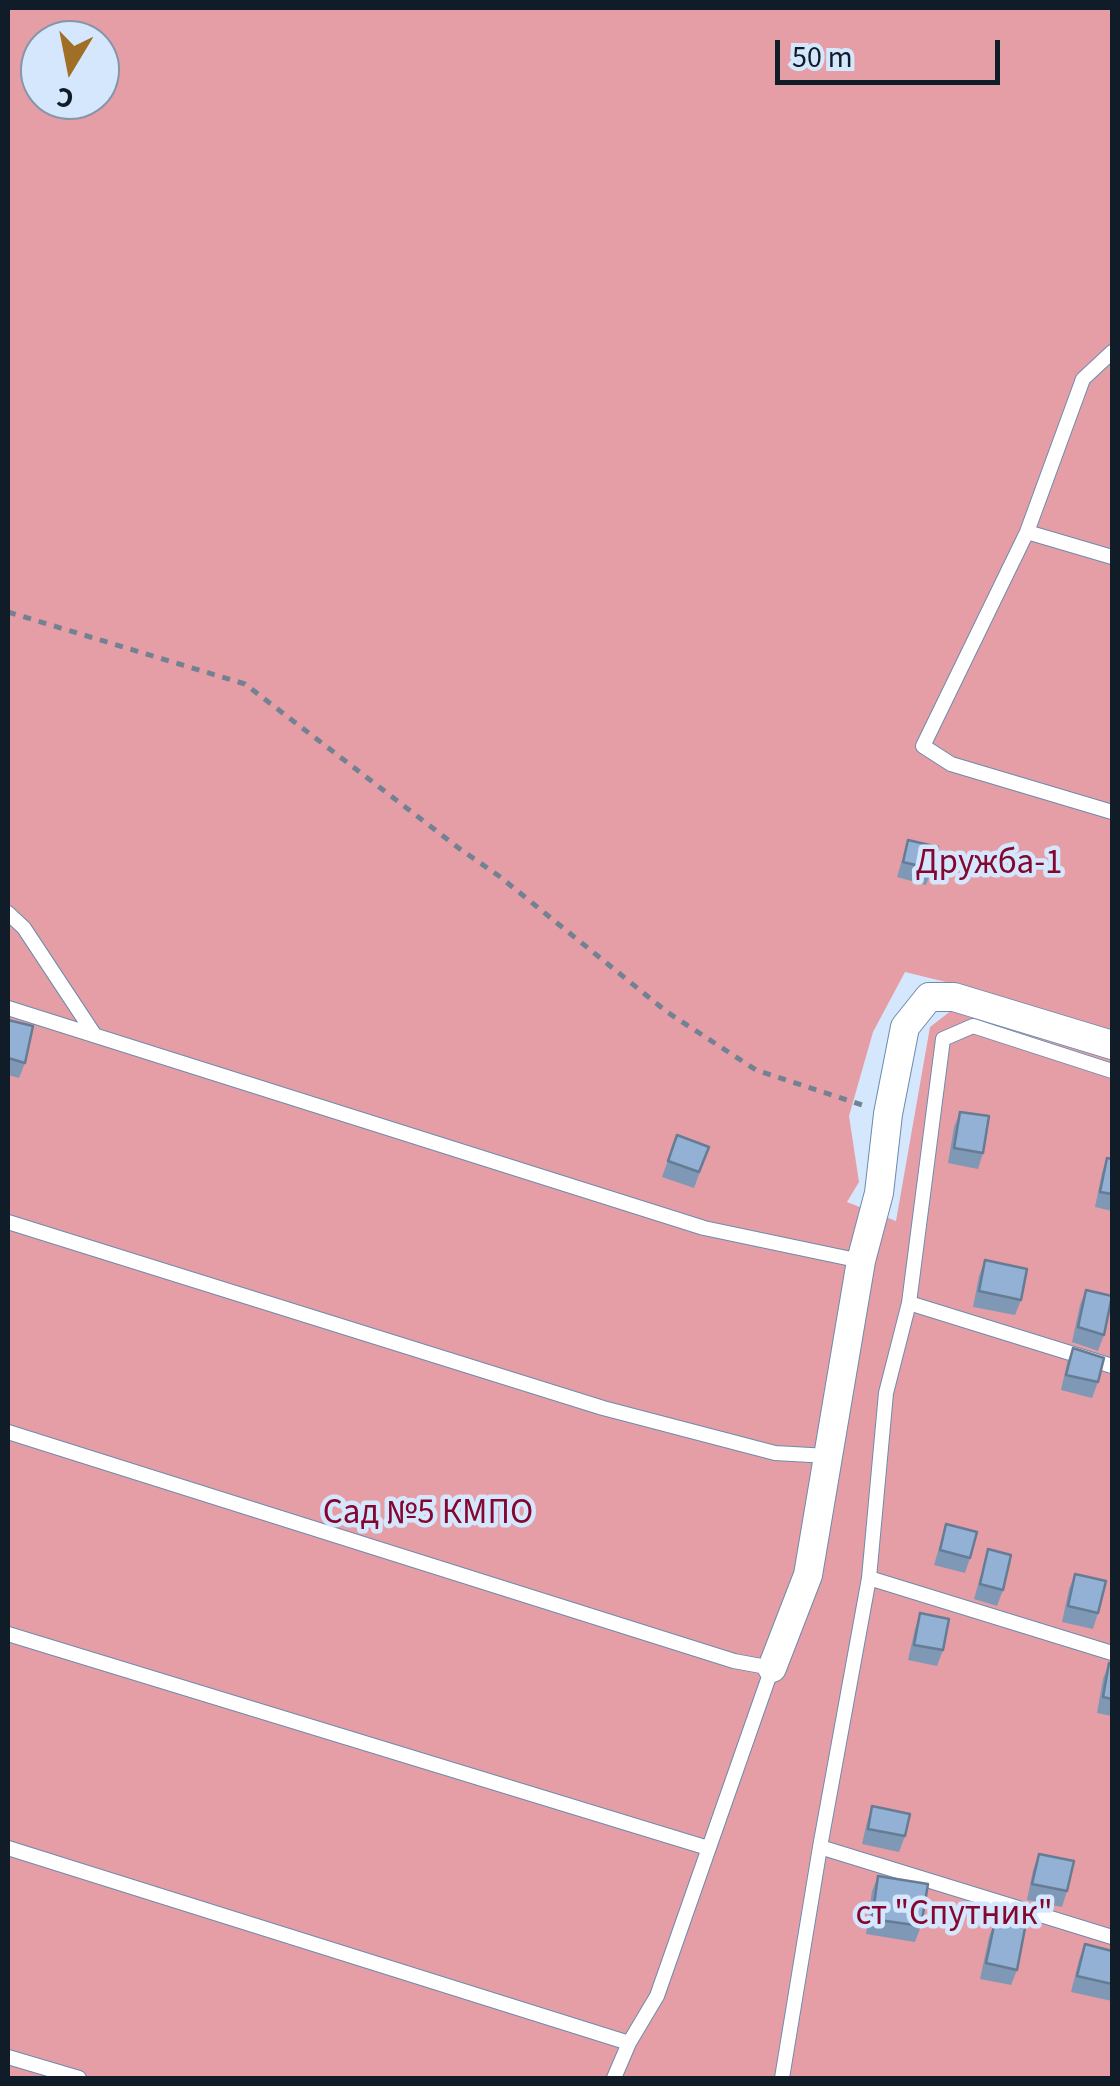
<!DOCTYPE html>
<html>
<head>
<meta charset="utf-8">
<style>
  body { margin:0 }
  #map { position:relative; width:1120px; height:2086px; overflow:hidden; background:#d4e7fd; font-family:"Source Sans 3",sans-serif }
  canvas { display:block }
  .frame { position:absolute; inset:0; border:10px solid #111c29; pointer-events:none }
  .north { position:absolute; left:20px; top:20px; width:100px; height:100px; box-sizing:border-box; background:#d4e7fd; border:2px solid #8696a8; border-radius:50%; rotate:190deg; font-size:28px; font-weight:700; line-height:40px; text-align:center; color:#111c29 }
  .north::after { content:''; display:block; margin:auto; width:35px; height:45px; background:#a16e25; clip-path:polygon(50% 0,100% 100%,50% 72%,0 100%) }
  .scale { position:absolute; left:775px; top:40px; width:225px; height:45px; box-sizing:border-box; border:5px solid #111c29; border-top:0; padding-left:12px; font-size:30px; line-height:35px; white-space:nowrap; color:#111c29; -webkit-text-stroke:8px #d4e7fd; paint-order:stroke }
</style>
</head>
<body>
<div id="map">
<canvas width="1120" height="2086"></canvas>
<div class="frame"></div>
<div class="north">С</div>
<div class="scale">50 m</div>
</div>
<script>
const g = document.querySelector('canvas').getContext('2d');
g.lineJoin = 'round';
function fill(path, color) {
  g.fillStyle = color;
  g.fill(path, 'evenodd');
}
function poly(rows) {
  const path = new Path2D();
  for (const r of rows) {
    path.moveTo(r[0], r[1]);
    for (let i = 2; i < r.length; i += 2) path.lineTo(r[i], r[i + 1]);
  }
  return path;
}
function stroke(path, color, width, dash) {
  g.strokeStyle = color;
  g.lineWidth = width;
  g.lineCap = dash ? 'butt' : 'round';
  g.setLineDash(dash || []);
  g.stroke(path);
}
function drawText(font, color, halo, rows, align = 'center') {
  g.font = font + ' "Source Sans 3",sans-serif';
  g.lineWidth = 9;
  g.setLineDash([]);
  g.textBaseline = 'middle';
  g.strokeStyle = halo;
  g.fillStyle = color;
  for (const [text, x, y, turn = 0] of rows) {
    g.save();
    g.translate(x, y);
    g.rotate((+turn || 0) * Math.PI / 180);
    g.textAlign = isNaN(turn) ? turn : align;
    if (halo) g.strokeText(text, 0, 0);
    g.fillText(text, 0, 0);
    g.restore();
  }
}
fill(poly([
  [8,8,1112,8,1112,1032,954,984,905,972,873,1032,849,1116,859,1182,847,1202,896,1221,930,1027,952,1010,1112,1058,1112,2078,8,2078],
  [40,40,100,40,100,100,40,100]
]), '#e69ea6');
const service = poly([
  [1112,352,1083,379,1027,532,923,746,951,764,1112,812],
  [1027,532,1112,557],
  [8,913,24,928,94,1034],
  [8,1008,704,1228,861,1261],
  [8,1222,603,1408,775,1453,828,1456],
  [909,1303,1112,1366],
  [8,1432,734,1661,772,1668,657,1996,629,2043,614,2078],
  [869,1578,1112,1653],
  [8,1634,708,1848],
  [820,1847,1112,1937],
  [8,1848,629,2043],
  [8,2057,79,2078],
  [782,2078,820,1847,869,1578,886,1393,909,1303,943,1039,973,1026,1112,1071]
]);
const minor = poly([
  [772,1668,808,1575,861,1261,879,1193,888,1114,905,1027,929,997,954,997,1112,1045]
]);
stroke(service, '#6d8bac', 16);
stroke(minor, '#6d8bac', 30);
stroke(poly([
  [8,612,245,684,460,849,499,876,667,1012,756,1070,862,1105]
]), '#738293', 5, [8, 8]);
stroke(service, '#fff', 14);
stroke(minor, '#fff', 28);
fill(poly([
  [908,840,932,869,926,885,897,877],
  [8,1020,25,1063,19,1078,8,1075],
  [960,1112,983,1153,978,1169,948,1163,954,1127],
  [677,1135,709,1147,694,1188,662,1177],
  [1107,1158,1112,1159,1112,1211,1095,1207,1102,1173],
  [985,1260,1021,1300,1015,1315,973,1307,979,1276],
  [1086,1290,1104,1335,1098,1351,1072,1342,1080,1305],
  [1073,1348,1098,1382,1092,1398,1061,1390,1067,1363],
  [946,1524,970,1558,965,1573,934,1565],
  [988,1549,1003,1590,997,1606,974,1599],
  [1075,1574,1098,1613,1093,1629,1062,1622,1069,1589],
  [920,1613,943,1650,937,1666,908,1660,915,1629],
  [1109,1663,1112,1664,1112,1716,1097,1713,1103,1679],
  [872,1806,905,1836,899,1852,862,1844,867,1822],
  [1039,1854,1067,1891,1062,1907,1027,1900,1033,1870],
  [878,1876,921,1926,915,1942,866,1934,872,1891],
  [995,1921,1017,1970,1011,1985,980,1979,989,1937],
  [1085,1944,1112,1951,1112,2001,1071,1992,1079,1960]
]), '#7e98b6');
const building = poly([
  [908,840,938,847,932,869,903,862,908,840],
  [8,1020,33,1026,25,1063,8,1058,8,1020],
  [960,1112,989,1116,983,1153,954,1148,960,1112],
  [677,1135,709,1147,699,1172,668,1161,677,1135],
  [1107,1158,1112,1159,1112,1194,1100,1192,1107,1158],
  [985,1260,1027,1269,1021,1300,979,1291,985,1260],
  [1086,1290,1112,1296,1104,1335,1078,1327,1086,1290],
  [1073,1348,1104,1358,1098,1382,1066,1375,1073,1348],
  [946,1524,977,1532,970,1558,940,1550,946,1524],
  [988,1549,1011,1555,1003,1590,980,1584,988,1549],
  [1075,1574,1106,1581,1098,1613,1068,1606,1075,1574],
  [920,1613,949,1619,943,1650,914,1645,920,1613],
  [1109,1663,1112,1664,1112,1699,1103,1697,1109,1663],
  [872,1806,910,1814,905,1836,868,1829,872,1806],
  [1039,1854,1074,1861,1067,1891,1032,1884,1039,1854],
  [878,1876,928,1884,921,1926,872,1919,878,1876],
  [995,1921,1025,1928,1017,1970,986,1963,995,1921],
  [1085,1944,1112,1951,1112,1984,1077,1976,1085,1944]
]);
fill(building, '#92b1d4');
stroke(building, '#667c94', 2.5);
drawText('35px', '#840730', '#d4e7fd', [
  ["Дружба-1",989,865],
  ["Сад №5 КМПО",428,1515],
  ["ст \"Спутник\"",954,1916]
]);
</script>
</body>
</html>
